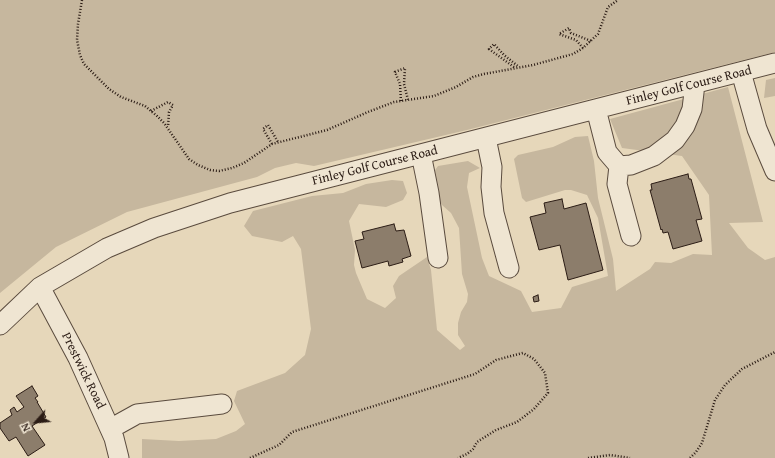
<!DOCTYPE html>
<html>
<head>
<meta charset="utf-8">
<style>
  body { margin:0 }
  #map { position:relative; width:775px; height:458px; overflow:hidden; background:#e6d7ba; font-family:"Gentium Book Plus",serif }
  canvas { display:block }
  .north { position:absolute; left:16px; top:402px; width:40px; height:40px; -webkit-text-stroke:3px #efe5d2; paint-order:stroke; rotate:243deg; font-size:11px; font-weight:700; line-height:16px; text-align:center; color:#2b1c15 }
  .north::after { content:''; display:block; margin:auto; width:14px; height:18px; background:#2b1c15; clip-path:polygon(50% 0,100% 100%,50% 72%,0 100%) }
</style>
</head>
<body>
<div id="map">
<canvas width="775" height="458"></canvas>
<div class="north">N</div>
</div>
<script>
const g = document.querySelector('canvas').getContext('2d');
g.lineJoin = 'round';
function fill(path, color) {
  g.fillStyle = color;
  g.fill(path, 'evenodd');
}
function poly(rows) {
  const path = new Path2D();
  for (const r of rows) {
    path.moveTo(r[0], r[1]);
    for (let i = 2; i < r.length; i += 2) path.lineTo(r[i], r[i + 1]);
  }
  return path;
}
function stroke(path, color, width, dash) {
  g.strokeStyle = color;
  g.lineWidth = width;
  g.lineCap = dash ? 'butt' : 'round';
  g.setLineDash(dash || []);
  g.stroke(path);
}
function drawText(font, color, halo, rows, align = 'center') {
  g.font = font + ' "Gentium Book Plus",serif';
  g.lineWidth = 3;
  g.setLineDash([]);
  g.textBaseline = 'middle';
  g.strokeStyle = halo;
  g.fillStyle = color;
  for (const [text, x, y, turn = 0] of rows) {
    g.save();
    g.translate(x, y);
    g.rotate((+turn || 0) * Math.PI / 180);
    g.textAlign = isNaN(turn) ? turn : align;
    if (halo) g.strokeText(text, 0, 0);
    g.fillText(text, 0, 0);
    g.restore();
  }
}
fill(poly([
  [0,0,775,0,775,52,467,130,314,166,296,163,275,168,257,177,127,212,56,247,0,293],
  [775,78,775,96,764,98,766,80],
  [728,87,763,222,729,223,748,248,765,260,775,257,775,458,142,458,142,439,179,441,216,439,236,431,245,424,234,401,237,391,285,373,305,355,311,329,301,249,293,236,282,242,252,236,244,226,253,211,312,196,343,193,366,184,392,180,403,181,407,193,403,200,386,207,359,204,349,221,355,250,354,265,356,273,367,299,385,308,396,298,393,286,399,276,427,257,431,270,437,330,460,350,465,346,458,335,458,323,461,312,467,302,468,294,462,274,459,228,451,213,442,205,435,192,433,173,438,166,468,161,480,168,469,173,467,187,482,258,489,276,521,291,532,312,561,308,572,287,608,276,598,218,587,195,571,190,565,190,526,202,522,198,514,159,518,155,553,147,575,137,588,136,594,161,598,198,613,259,616,291,650,269,655,262,671,263,693,254,712,255,709,195,682,156,622,148,610,119]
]), '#c6b79e');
const building = poly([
  [688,174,689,179,691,179,702,219,696,220,702,241,673,249,668,232,663,233,662,229,661,230,650,190,652,190,651,184,688,174],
  [562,199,564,209,586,203,603,270,568,280,560,245,539,250,530,217,546,213,544,203,562,199],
  [394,224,396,231,404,230,411,256,402,259,403,262,389,266,388,261,362,268,355,241,364,239,362,232,394,224],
  [538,295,539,301,534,302,533,297,538,295],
  [32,386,38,396,35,398,38,402,37,402,46,417,32,426,45,445,28,456,16,437,9,441,0,428,0,423,12,415,10,410,14,407,17,412,24,407,16,396,32,386]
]);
fill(building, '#8c7d6b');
stroke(building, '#2b1c15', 1);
const minor = poly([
  [741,72,757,129,775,171],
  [596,109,607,152,619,166,631,165,654,156,675,140,685,126,692,109,695,84],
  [486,138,492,167,491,187,494,213,509,268],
  [421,154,429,193,438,258],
  [619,166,617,184,631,236],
  [40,287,78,358,114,438,119,458],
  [0,325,40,287,107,248,154,228,230,203,775,63],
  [110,429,137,414,222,404]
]);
stroke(minor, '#5a4b3e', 21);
stroke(poly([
  [82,0,78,24,77,40,80,55,84,64,109,89,121,97,145,106,157,116,164,123,189,159,198,165,210,170,219,171,232,168,244,163,272,144,327,130,368,112,394,102,434,96,456,87,473,77,484,74,533,65,573,54,583,48,598,34,608,7,618,0],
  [583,48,576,40,559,34,569,28,571,33,591,41],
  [514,67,489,49,494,44,504,55,519,67],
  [401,101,400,84,395,72,405,68,404,84,408,100],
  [151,111,168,102,173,105,169,112,168,127],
  [272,144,263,129,268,125,278,142],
  [250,458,279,445,292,432,475,374,496,360,523,353,534,359,545,373,548,393,534,409,517,422,496,430,477,442,473,449,467,454,458,458],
  [588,458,610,455,630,458],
  [690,458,696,452,702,443,715,400,725,385,742,369,775,352]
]), '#2b1c15', 2.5, [1, 2]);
stroke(minor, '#efe5d2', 19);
drawText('13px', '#2b1c15', '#efe5d2', [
  ["Finley Golf Course Road",689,86,-14],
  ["Finley Golf Course Road",375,166,-14],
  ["Prestwick Road",83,371,64]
]);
</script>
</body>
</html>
